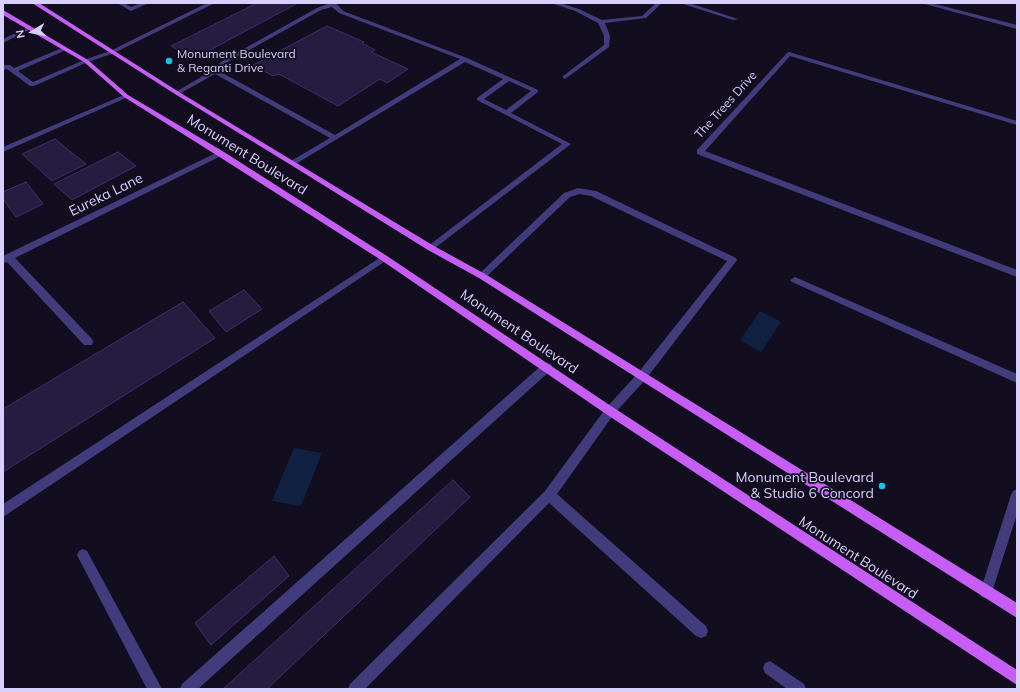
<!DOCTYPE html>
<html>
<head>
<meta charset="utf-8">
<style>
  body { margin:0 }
  #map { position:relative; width:1020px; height:692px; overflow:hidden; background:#120e20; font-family:Mulish,sans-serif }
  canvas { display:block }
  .frame { position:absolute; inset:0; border:4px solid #d8d0fc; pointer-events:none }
  .north { position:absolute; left:12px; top:12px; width:40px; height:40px; -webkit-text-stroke:3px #120e20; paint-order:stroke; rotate:260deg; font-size:11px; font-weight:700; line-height:16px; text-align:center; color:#d8d0fc }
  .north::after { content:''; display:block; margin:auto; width:14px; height:18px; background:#d8d0fc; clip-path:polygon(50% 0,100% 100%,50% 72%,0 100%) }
</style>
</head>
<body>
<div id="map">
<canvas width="1020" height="692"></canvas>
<div class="frame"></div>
<div class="north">N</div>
</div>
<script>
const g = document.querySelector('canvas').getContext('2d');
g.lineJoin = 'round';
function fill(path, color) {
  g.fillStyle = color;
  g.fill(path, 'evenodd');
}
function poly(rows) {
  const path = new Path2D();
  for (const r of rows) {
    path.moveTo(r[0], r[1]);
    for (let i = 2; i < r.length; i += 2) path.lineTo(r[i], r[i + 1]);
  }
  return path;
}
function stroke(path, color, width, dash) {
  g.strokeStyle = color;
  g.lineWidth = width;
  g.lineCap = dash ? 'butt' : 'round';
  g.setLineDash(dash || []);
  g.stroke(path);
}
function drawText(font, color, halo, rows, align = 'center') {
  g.font = font + ' Mulish,sans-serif';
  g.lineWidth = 3.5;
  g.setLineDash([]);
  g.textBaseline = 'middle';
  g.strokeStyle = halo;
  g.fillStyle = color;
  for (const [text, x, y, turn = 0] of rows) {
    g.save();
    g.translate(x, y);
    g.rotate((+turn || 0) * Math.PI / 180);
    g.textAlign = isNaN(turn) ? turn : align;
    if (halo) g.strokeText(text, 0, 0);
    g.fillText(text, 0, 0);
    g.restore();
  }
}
fill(poly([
  [760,311,781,322,761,352,740,340],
  [294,448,322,453,301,506,272,501]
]), '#102142');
const building = poly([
  [257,3,298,3,195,58,171,46,257,3],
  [327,26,364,42,362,43,375,50,371,52,408,69,387,83,380,79,338,106,279,74,273,76,253,65,327,26],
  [55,139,86,164,52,181,22,154,55,139],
  [118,152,136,166,72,200,54,184,118,152],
  [26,182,43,204,16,217,3,199,3,192,26,182],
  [244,290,262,309,226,332,209,311,244,290],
  [183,302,215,338,3,472,3,409,183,302],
  [453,480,470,497,267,689,223,689,453,480],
  [274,556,289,576,211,645,195,623,274,556]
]);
fill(building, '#251c40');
stroke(building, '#3e2f6b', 1);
fill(poly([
  [117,3,124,3,131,7,141,3,149,3,131,11,117,3],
  [207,3,215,3,114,53,88,62,34,86,30,86,7,69,3,70,3,66,6,65,10,65,14,68,62,48,66,48,66,50,18,71,33,82,84,60,110,51,207,3],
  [330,3,336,3,343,11,467,58,538,90,538,92,511,113,571,144,431,251,428,250,427,248,428,246,562,144,477,100,477,98,503,79,465,62,294,165,290,163,291,161,330,138,215,74,179,94,174,93,213,70,222,61,317,8,330,3],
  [332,7,339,13,460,59,335,135,219,71,226,63,321,10,332,7],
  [509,81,531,91,506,110,484,99,509,81],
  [551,3,560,3,579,9,602,20,642,16,656,3,662,3,646,18,605,23,610,36,609,47,565,79,563,78,563,76,604,45,604,36,598,23,575,11,551,3],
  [680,3,689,3,738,19,733,20,680,3],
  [921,3,931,3,1017,25,1017,29,921,3],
  [28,27,33,28,3,43,3,39,28,27],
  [789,52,1017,121,1017,125,790,56,705,151,1017,270,1017,277,697,154,697,150,787,53,789,52],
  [126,94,129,96,128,97,3,152,3,147,126,94],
  [218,152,221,152,225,154,15,258,92,339,93,342,92,345,84,345,7,262,3,263,3,256,5,255,218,152],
  [578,188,596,191,736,258,737,260,646,379,614,414,557,494,706,626,708,631,706,636,701,638,696,636,549,503,365,689,348,689,350,684,545,491,606,408,638,373,727,261,591,196,579,194,570,197,485,278,479,278,477,276,479,274,564,193,578,188],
  [384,255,387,256,388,258,387,260,3,517,3,504,384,255],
  [795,277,1017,374,1017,383,792,282,790,280,795,277],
  [547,363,551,364,552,367,551,370,198,689,180,689,182,684,543,364,547,363],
  [1017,489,1017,514,992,592,991,597,986,598,981,597,980,592,1011,495,1013,491,1017,489],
  [83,549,87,551,162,689,147,689,79,559,77,555,79,551,83,549],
  [770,661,804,684,806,689,787,689,765,673,763,668,765,663,770,661]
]), '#423c7c');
fill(poly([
  [32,3,39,3,179,92,434,246,485,274,1017,603,1017,618,479,278,428,250,291,165,175,94,32,3],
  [3,10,88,60,128,95,224,152,387,256,614,408,1017,670,1017,685,606,414,381,260,218,156,124,97,84,62,3,15,3,10]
]), '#c65ef5');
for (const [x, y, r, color] of [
  [169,61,4,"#0ec7ea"],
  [882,486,4,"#0ec7ea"]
]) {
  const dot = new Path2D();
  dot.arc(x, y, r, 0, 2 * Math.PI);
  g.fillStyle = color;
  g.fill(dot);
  stroke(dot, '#120e20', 1.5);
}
drawText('12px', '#d8d0fc', '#120e20', [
  ["Monument Boulevard",177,54],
  ["& Reganti Drive",177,68]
], 'left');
drawText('12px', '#d8d0fc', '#120e20', [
  ["The Trees Drive",726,105,-48]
]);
drawText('14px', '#d8d0fc', '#120e20', [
  ["Monument Boulevard",247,155,32],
  ["Eureka Lane",106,195,-26],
  ["Monument Boulevard",519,332,34],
  ["Monument Boulevard",858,558,33]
]);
drawText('14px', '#d8d0fc', '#120e20', [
  ["Monument Boulevard",874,478],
  ["& Studio 6 Concord",874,494]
], 'right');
</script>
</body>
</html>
